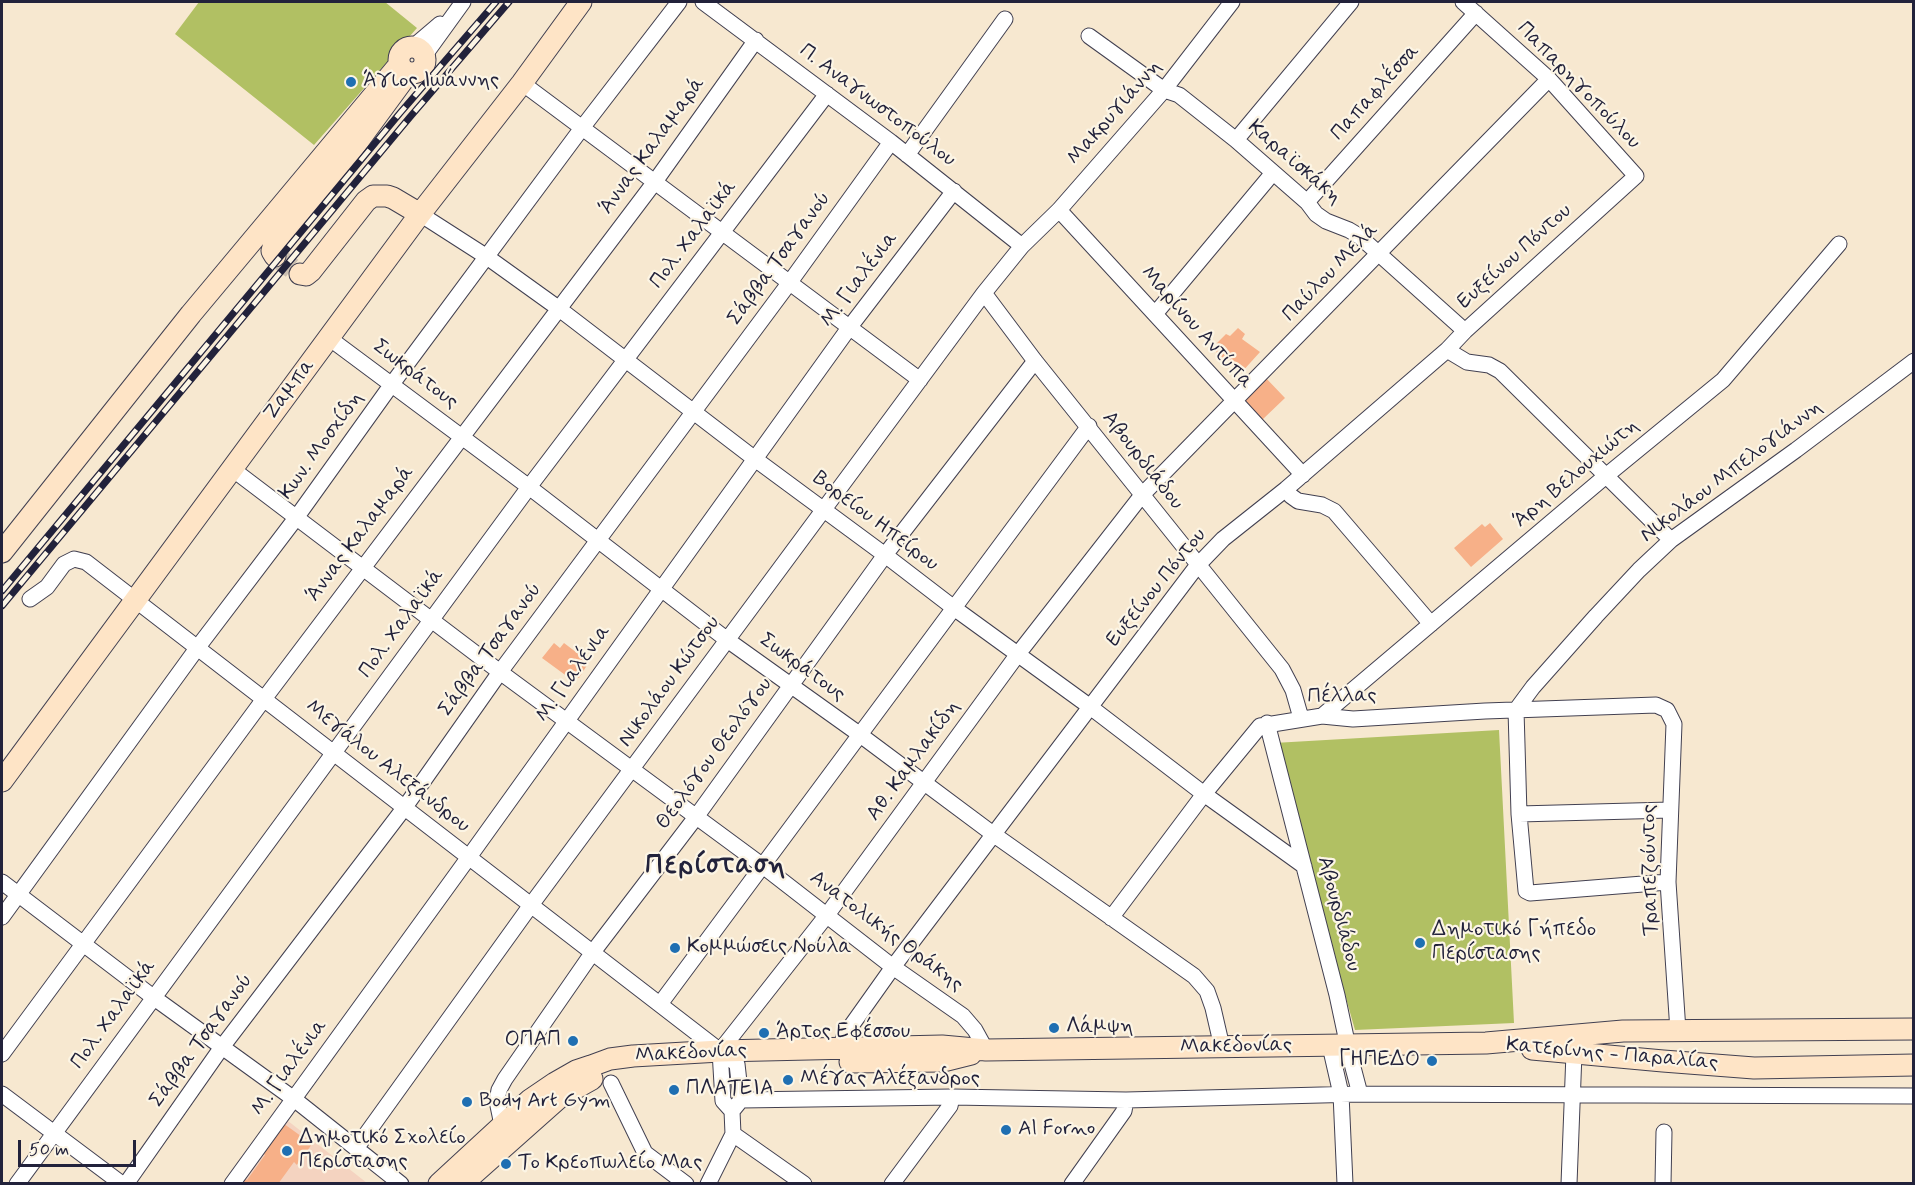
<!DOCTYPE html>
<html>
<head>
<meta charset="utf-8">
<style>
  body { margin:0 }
  #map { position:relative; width:1915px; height:1185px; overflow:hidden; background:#f7e8d0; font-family:Mynerve,sans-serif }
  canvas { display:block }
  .frame { position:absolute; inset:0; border:3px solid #22223b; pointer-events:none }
  .scale { position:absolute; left:18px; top:1140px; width:118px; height:27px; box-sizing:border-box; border:3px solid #22223b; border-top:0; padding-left:8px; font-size:18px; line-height:21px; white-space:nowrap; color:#22223b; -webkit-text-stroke:4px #fcf5e5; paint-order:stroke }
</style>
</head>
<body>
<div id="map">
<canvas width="1915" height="1185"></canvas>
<div class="frame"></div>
<div class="scale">50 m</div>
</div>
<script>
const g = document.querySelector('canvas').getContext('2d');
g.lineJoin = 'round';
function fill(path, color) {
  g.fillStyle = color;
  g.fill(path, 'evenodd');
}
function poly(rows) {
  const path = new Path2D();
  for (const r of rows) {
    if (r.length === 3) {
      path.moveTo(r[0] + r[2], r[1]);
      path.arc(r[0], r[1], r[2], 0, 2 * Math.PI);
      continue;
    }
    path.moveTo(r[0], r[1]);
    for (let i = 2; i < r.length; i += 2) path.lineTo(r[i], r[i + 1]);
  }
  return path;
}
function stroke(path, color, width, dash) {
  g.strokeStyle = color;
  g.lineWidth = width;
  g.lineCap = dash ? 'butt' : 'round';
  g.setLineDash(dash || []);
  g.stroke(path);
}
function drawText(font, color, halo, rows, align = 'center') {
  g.font = font + ' Mynerve,sans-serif';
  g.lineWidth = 4.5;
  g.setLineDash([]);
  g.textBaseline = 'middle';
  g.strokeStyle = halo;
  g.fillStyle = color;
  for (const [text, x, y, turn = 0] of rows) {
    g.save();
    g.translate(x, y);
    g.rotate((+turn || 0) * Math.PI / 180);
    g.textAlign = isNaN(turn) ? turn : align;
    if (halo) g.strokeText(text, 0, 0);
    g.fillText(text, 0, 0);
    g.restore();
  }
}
fill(poly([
  [283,1117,367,1183,225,1184]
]), '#f4d3c0');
fill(poly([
  [199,2,385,2,417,28,314,145,175,34],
  [1499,730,1514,1023,1355,1030,1274,743]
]), '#b1c063');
fill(poly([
  [1238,328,1245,334,1242,339,1260,352,1241,373,1216,352,1220,347,1217,343,1226,334,1230,336],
  [1264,376,1285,398,1262,420,1240,398],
  [1490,523,1503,539,1471,567,1454,548,1482,524,1485,527],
  [554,643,560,648,564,643,589,662,579,678,571,673,568,677,542,658],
  [280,1121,312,1144,297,1165,294,1162,278,1184,235,1184,241,1175,247,1180,265,1155,259,1151]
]), '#f7b088');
stroke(poly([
  [275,256,300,274]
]), '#ccc0b2', 21, [21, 10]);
const street = poly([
  [703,2,891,142,1022,246],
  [1089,36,1164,90,1179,95,1236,140,1307,202,1316,214,1326,221,1349,230,1359,236,1465,331],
  [413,47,440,24],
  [424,56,463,2],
  [522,83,920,380],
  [1236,140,1351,2],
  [907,155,1005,19],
  [1307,202,1476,13],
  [1059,210,1303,475],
  [420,214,487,257,558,308,755,459,885,555,954,608,1089,706,1204,794,1304,866],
  [984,293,1035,361,1282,669,1293,690,1301,718],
  [1155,314,1272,174],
  [329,338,529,487,726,639,859,734,993,834,1194,976,1207,991,1213,1008,1222,1047],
  [1447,350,1467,362,1489,365,1500,371,1671,540],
  [231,468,500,672,763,866,893,967,963,1016,975,1030,986,1050],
  [1286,489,1291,496,1298,501,1322,505,1334,511,1431,624],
  [30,599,47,587,64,564,74,559,86,562,737,1064,741,1100,732,1111],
  [1516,710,1533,687,1596,616,1639,570,1671,540,1796,450,1914,361],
  [1516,710,1519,814,1526,891,1530,893,1668,882],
  [1322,716,1607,475,1723,380,1839,244],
  [1267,723,1337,995,1350,1056,1360,1094],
  [1519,814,1670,810],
  [2,882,153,997,294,1099,401,1184],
  [2,917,198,647,296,518,392,384,582,128,679,2],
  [1111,918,1204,794,1260,726,1322,716,1353,719,1485,711,1656,705,1667,710,1674,724,1668,882,1678,1031],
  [660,1004,1089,426],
  [1330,1046,1341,1094,1345,1184],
  [841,1048,844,1036,893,967,1197,566,1223,539,1286,489,1447,350,1465,331,1636,176,1549,79,1463,2],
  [720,1051,827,915,1018,654,1142,495,1549,79],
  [2,1054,264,699,654,183,756,40],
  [611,1083,645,1153,686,1184],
  [2,1094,122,1184],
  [741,1100,952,1097,1126,1100,1360,1094,1914,1096],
  [502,1125,497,1101,499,1090,505,1079,593,952,696,817,885,555,1035,361],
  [733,1134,804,1184],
  [357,1147,531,905,984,293,1022,246,1059,210,1164,90,1232,2],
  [17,1184,529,487,827,94],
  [126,1184,222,1047,405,807,500,672,790,282,891,142],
  [232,1184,469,857,849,328,954,191],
  [708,1184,733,1134,732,1111,723,1101,720,1051],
  [892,1184,950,1106,952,1097],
  [1072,1184,1124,1111,1126,1100],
  [1569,1184,1574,1053],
  [1663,1184,1664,1132]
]);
const secondary = poly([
  [412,60,13],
  [275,256,272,251,274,244,348,155,406,76],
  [300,274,306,275,311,271,366,201,373,196,387,196,393,198,420,214],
  [2,552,191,314,399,65],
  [2,781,420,214,522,83,581,2],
  [1532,1049,1663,1061,1754,1068,1914,1065],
  [850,1062,943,1061,971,1054],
  [439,1184,530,1100,555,1083,576,1071,591,1066,610,1059,633,1056,720,1051,942,1046,986,1050,1486,1043,1623,1031,1914,1029],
  [462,1184,560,1097,592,1079]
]);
stroke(street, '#424051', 17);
stroke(secondary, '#424051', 23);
stroke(street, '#fff', 15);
stroke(secondary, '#fee4c6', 21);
const rail = poly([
  [2,591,400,113,496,2],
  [2,606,410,117,509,2]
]);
stroke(rail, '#22223b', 7);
stroke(rail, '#fcf5e5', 4.5, [14]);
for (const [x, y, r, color] of [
  [351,82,6,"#1f6fb2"],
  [1420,943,6,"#1f6fb2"],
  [675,948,6,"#1f6fb2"],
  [1054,1028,6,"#1f6fb2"],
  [764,1033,6,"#1f6fb2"],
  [573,1041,6,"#1f6fb2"],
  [1432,1061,6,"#1f6fb2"],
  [788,1080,6,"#1f6fb2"],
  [674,1090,6,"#1f6fb2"],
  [467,1102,6,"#1f6fb2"],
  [1006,1130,6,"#1f6fb2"],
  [287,1151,6,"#1f6fb2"],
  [506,1164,6,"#1f6fb2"]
]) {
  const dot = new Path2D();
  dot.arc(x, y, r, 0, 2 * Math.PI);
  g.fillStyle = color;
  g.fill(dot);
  stroke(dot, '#fcf5e5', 2);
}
drawText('21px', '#22223b', '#fcf5e5', [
  ["Άγιος Ιωάννης",363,82],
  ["Δημοτικό Γήπεδο",1432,931],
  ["Περίστασης",1432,955],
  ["Κομμώσεις Νούλα",687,948],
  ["Λάμψη",1066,1028],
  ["Άρτος Εφέσσου",776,1033],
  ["ΟΠΑΠ",561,1041,"right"],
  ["ΓΗΠΕΔΟ",1420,1061,"right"],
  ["Μέγας Αλέξανδρος",800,1080],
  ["ΠΛΑΤΕΙΑ",686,1090],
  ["Body Art Gym",479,1102],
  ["Al Forno",1018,1130],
  ["Δημοτικό Σχολείο",299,1139],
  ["Περίστασης",299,1163],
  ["Το Κρεοπωλείο Μας",518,1164]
], 'left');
drawText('21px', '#22223b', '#fcf5e5', [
  ["Παπαρηγοπούλου",1578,86,46],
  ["Παπαφλέσσα",1376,93,-48],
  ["Π. Αναγνωστοπούλου",877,106,37],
  ["Μακρυγιάννη",1115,113,-49],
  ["Άννας Καλαμαρά",653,146,-54],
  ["Καραϊσκάκη",1294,163,41],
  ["Πολ. Χαλαϊκά",694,235,-53],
  ["Ευξείνου Πόντου",1515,257,-42],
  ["Σάββα Τσαγανού",780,259,-54],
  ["Παύλου Μελά",1331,273,-46],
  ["Μ. Γιαλένια",860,280,-53],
  ["Μαρίνου Αντύπα",1196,328,48],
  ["Σωκράτους",415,375,37],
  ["Ζαμπα",290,390,-53],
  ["Κων. Μοσχίδη",322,446,-54],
  ["Αβουρδιάδου",1142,461,52],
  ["Νικολάου Μπελογιάννη",1732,472,-37],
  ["Άρη Βελουχιώτη",1577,474,-40],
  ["Βορείου Ηπείρου",875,522,37],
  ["Άννας Καλαμαρά",361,534,-53],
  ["Ευξείνου Πόντου",1157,588,-51],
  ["Πολ. Χαλαϊκά",402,624,-54],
  ["Σάββα Τσαγανού",491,650,-54],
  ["Σωκράτους",802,668,36],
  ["Μ. Γιαλένια",574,674,-55],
  ["Νικολάου Κώτσου",670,682,-54],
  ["Πέλλας",1342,697,-1],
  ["Θεολόγου Θεολόγου",715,754,-54],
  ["Αθ. Καμλακίδη",914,761,-54],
  ["Μεγάλου Αλεξάνδρου",387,767,38],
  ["Τραπεζούντος",1651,870,-91],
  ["Αβουρδιάδου",1338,914,75],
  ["Ανατολικής Θράκης",886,932,37],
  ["Πολ. Χαλαϊκά",114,1015,-54],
  ["Σάββα Τσαγανού",202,1041,-54],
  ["Μακεδονίας",1236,1047,-1],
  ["Μακεδονίας",691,1054,-3],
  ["Κατερίνης - Παραλίας",1612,1055,5],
  ["Μ. Γιαλένια",290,1068,-54]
]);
g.letterSpacing = '1.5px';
drawText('bold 27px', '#22223b', '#fcf5e5', [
  ["Περίσταση",716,867]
]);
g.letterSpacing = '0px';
</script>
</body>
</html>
